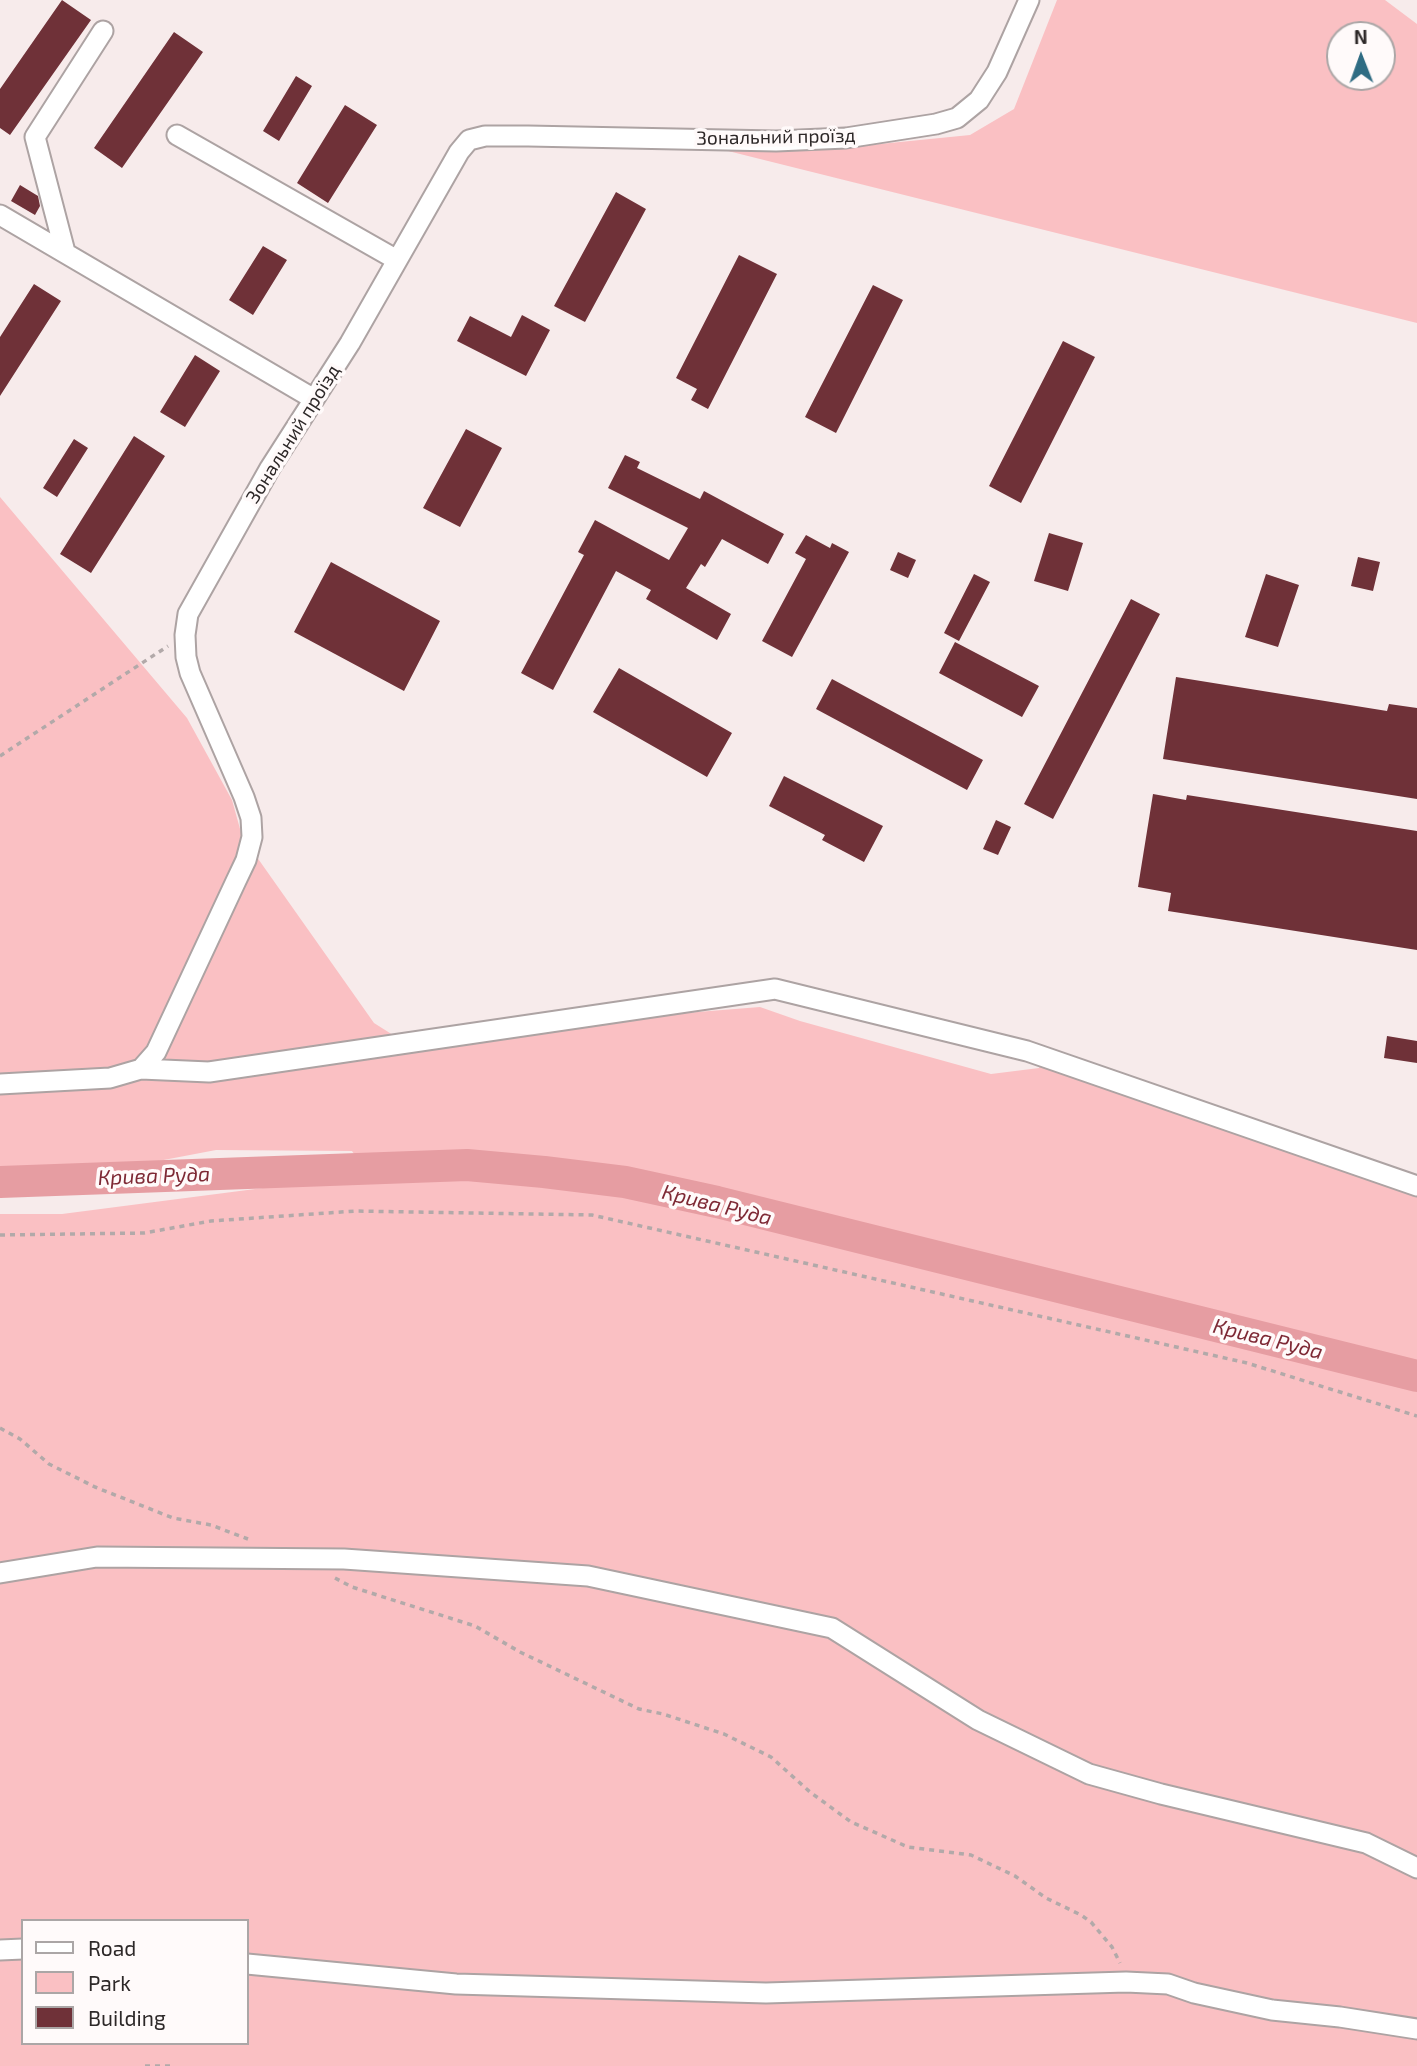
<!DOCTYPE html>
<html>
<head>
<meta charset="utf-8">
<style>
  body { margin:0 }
  #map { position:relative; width:1417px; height:2066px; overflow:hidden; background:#f7ebeb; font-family:"Exo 2",sans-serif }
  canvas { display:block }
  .legend { position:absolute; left:21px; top:1919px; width:228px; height:126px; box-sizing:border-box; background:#fffafa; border:2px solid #aba6a6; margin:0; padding:9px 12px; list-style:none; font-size:21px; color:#2d2828 }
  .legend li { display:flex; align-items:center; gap:14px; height:35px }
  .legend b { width:35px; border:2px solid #aba6a6 }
  .north { position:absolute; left:1326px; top:21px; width:70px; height:70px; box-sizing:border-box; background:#fffafa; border:2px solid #aba6a6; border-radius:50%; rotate:359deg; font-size:19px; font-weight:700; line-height:28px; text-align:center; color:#2d2828 }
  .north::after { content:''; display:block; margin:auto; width:24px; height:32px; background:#2f6c83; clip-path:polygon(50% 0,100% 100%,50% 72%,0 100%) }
</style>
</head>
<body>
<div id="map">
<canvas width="1417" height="2066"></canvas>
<ul class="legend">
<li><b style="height:9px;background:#fff"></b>Road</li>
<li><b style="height:19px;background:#fac0c3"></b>Park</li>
<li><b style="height:19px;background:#6f3138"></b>Building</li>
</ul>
<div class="north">N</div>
</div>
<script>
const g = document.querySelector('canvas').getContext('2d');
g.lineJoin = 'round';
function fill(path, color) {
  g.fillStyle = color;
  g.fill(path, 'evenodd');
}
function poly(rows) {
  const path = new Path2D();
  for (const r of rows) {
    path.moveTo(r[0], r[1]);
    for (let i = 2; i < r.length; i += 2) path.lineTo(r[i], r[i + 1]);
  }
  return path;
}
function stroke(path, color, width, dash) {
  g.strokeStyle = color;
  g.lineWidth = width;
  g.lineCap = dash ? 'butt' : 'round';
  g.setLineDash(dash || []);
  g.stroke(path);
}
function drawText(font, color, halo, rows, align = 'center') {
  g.font = font + ' "Exo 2",sans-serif';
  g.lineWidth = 7;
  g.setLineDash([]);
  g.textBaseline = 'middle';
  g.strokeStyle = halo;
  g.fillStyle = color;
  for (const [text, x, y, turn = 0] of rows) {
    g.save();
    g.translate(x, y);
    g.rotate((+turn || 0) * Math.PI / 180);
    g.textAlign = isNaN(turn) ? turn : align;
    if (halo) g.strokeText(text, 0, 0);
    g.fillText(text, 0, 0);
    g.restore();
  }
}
fill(poly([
  [1057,0,1385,0,1417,24,1417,323,724,150,850,147,970,135,1014,109],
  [1340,35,1382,35,1382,77,1340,77],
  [0,497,187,718,232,800,242,836,374,1023,412,1047,585,1021,760,1007,800,1021,991,1074,1039,1068,1046,1047,1417,1182,1417,2066,0,2066,0,1214,62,1214,286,1185,374,1183,352,1151,216,1150,106,1171,0,1172],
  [23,1921,247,1921,247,2043,23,2043]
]), '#fac0c3');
stroke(poly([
  [0,1182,467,1165,544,1172,625,1182,717,1202,1417,1376]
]), '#e69da2', 32);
fill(poly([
  [62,0,91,20,10,135,0,128,0,89],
  [174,32,203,52,122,168,94,148],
  [296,76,312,86,279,141,263,131],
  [345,105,377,125,328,203,297,183],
  [20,185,38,196,40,206,35,215,11,201],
  [616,192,646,209,585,322,554,306],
  [263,246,287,260,253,315,229,300],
  [739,255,777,274,708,409,691,400,697,389,676,378],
  [34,284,61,301,0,396,0,337],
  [873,285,903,300,836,433,805,417],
  [522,315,550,330,526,376,457,341,470,316,511,337],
  [1063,341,1095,357,1021,503,989,486],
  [195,355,220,371,185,427,160,412],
  [466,429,502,448,460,527,423,508],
  [134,436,165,456,91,573,60,554],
  [74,439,88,448,57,497,43,488],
  [625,455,640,462,637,468,700,499,704,491,784,534,768,564,722,539,705,567,701,564,686,588,731,614,717,640,646,599,651,590,616,571,553,690,521,673,584,555,578,552,595,520,669,560,688,528,608,488],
  [1049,533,1083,543,1068,591,1034,581],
  [806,535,830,548,832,543,849,552,792,657,762,641,806,559,795,553],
  [898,552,916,560,908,578,890,570],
  [1358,557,1380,562,1373,591,1351,586],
  [331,562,440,621,404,691,294,632],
  [974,574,990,582,959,641,944,633],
  [1266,574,1299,585,1278,647,1245,637],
  [1131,599,1160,614,1053,819,1024,804],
  [955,642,1039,686,1022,717,939,673],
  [619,668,732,733,707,777,593,712],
  [1176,677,1387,711,1389,704,1417,708,1417,799,1163,759],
  [832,679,983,760,967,790,816,709],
  [784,776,883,826,864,862,822,840,825,835,769,806],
  [1153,794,1186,800,1187,795,1417,831,1417,950,1168,911,1171,893,1138,887],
  [996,820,1011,827,998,855,983,849],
  [1387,1036,1417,1041,1417,1063,1384,1058]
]), '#6f3138');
const minor = poly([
  [177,135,397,260],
  [0,215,314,399],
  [65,252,35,137,103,31],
  [141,1069,209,1072,775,989,1027,1051,1417,1186],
  [0,1084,110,1078,141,1069,156,1052,236,881,246,860,252,837,251,818,244,797,190,673,186,657,185,635,188,614,270,468,350,343,459,152,469,140,485,136,528,136,776,141,846,138,936,124,957,118,979,100,997,72,1029,0],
  [0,1573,97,1557,344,1559,588,1576,832,1628,978,1720,1089,1774,1161,1794,1366,1843,1417,1868],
  [0,1950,23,1949],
  [247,1964,456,1984,766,1993,1126,1982,1168,1984,1194,1993,1272,2010,1340,2017,1417,2029]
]);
stroke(minor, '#ada3a3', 23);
stroke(poly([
  [0,756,168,646],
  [0,1235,144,1233,211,1221,356,1211,592,1215,1247,1363,1417,1416],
  [0,1428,20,1439,49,1464,95,1487,173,1518,211,1525,248,1539],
  [335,1578,352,1587,475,1626,520,1652,639,1709,663,1714,724,1734,771,1757,810,1792,851,1822,908,1847,971,1855,1015,1876,1046,1898,1081,1915,1091,1922,1112,1947,1120,1963],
  [145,2066,171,2066]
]), '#b2a9a9', 3.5, [5, 5]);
stroke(minor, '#fff', 19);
drawText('19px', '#2d2828', '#fffafa', [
  ["Зональний проїзд",776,137,-1],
  ["Зональний проїзд",293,434,-58]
]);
drawText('italic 21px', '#7e2935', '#fffafa', [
  ["Крива Руда",154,1176,-2],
  ["Крива Руда",717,1205,14],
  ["Крива Руда",1268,1339,14]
]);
</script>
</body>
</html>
